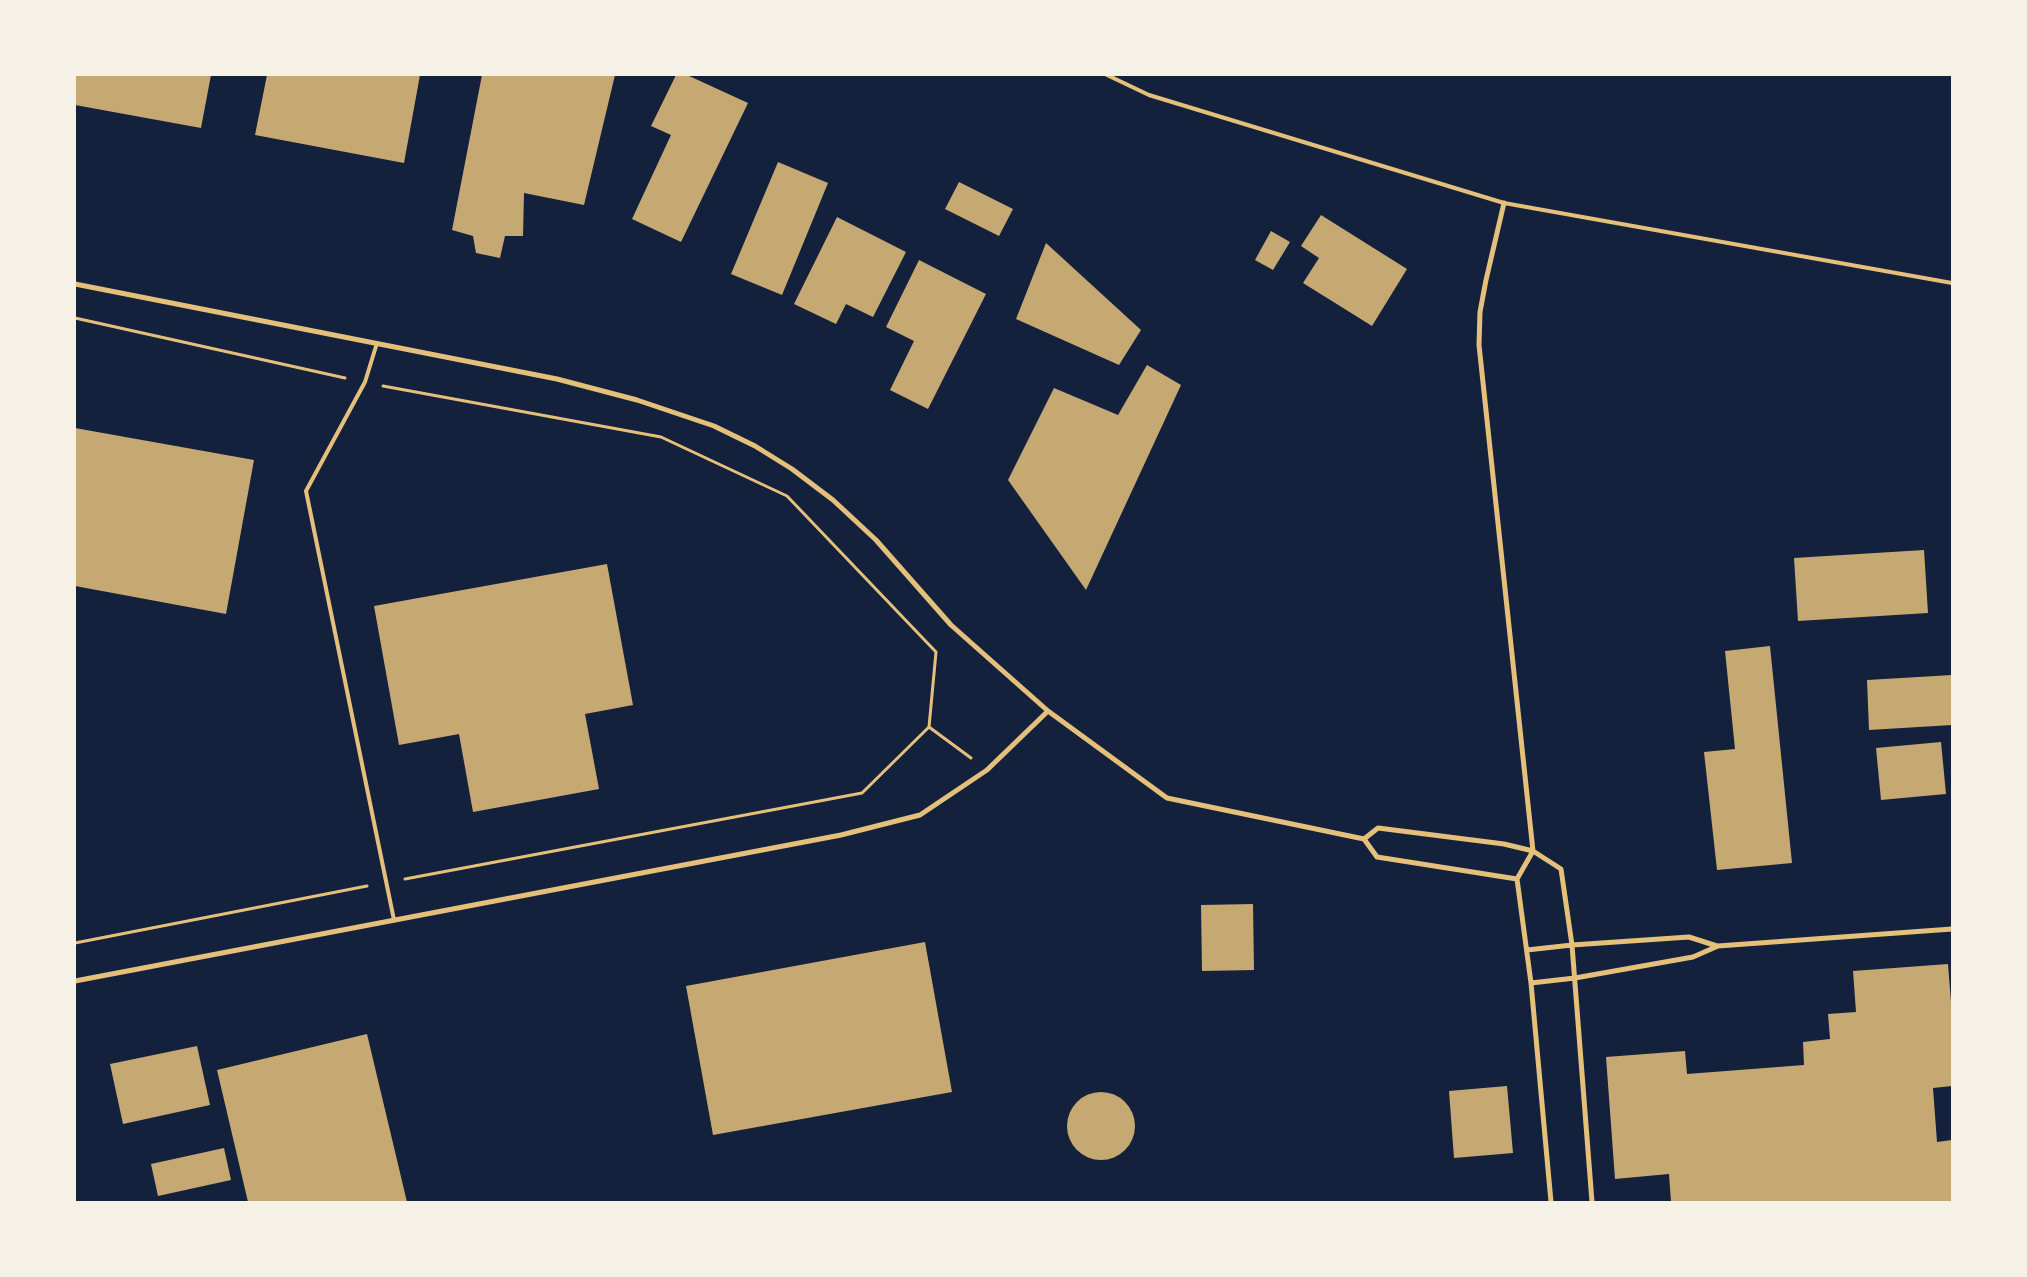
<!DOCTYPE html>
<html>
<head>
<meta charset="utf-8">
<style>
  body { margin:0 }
  #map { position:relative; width:2027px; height:1277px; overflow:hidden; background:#14213d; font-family:Rubik,sans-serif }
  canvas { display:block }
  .frame { position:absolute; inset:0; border:76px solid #f6f1e7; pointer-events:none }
</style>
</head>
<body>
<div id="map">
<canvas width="2027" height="1277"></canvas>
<div class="frame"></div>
</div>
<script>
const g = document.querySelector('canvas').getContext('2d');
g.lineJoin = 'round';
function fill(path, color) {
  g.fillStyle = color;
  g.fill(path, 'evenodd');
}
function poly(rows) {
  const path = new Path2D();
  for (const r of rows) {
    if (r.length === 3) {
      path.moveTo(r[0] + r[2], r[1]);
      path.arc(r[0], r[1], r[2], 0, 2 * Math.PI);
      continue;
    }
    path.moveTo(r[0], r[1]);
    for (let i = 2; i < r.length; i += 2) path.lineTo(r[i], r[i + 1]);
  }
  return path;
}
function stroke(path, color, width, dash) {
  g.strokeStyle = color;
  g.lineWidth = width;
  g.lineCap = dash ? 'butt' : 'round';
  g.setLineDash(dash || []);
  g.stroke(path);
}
fill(poly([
  [75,75,211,75,201,128,75,105],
  [267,75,420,75,404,163,255,135],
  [482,75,615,75,584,205,524,193,523,236,505,236,500,258,476,253,473,236,452,230],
  [676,75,687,75,748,103,681,242,632,219,671,135,651,126],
  [778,162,828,183,782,295,731,274],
  [959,182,1013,209,999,236,945,209],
  [1321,215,1407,269,1372,326,1303,283,1319,258,1301,246],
  [837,217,906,252,873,317,846,304,836,324,794,304],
  [1271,231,1290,242,1273,270,1255,260],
  [1046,243,1141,330,1119,365,1016,319],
  [919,260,986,294,928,409,890,390,914,341,886,327],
  [1147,365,1181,385,1086,590,1008,480,1054,388,1118,415],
  [75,428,254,460,226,614,75,586],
  [1924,550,1928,613,1798,621,1794,558],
  [607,564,633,705,585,714,599,789,473,812,459,734,399,745,374,606],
  [1770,646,1792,863,1717,870,1704,752,1735,749,1725,651],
  [1952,675,1952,725,1869,730,1867,680],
  [1941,742,1946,794,1881,800,1876,748],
  [1253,904,1254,970,1202,971,1201,905],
  [925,942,952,1092,713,1135,686,986],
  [1948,964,1952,1015,1952,1086,1933,1088,1937,1142,1952,1140,1952,1202,1671,1202,1669,1174,1615,1179,1606,1057,1685,1051,1687,1074,1804,1065,1803,1042,1830,1039,1828,1014,1856,1012,1853,971],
  [367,1034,407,1202,248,1202,217,1070],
  [197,1046,210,1105,123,1124,110,1064],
  [1507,1086,1513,1153,1454,1158,1449,1091],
  [1101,1126,34],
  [224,1148,231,1180,158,1196,151,1164]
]), '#c6a872');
stroke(poly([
  [75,318,345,378],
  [383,386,661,437,787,496,936,652,929,727,862,793,405,879],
  [929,727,971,758],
  [75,943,367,886]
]), '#e5c07b', 3);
stroke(poly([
  [1107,75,1149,95,1504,203,1952,283],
  [377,343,365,382,306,491,394,920]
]), '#e5c07b', 4);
stroke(poly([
  [1504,203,1486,280,1480,312,1479,345,1533,851,1517,879,1531,983,1551,1202],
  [75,284,557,379,637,400,714,426,755,446,792,469,833,500,876,540,951,625,1048,711,1167,798,1364,839,1377,857,1517,879],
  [1364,839,1378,828,1504,844,1533,851,1561,869,1572,945,1592,1202],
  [1527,950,1572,945,1689,937,1717,946],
  [75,981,841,835,920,815,987,770,1048,711],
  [1531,983,1575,978,1693,957,1718,946,1952,929]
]), '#e5c07b', 5);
</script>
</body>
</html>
